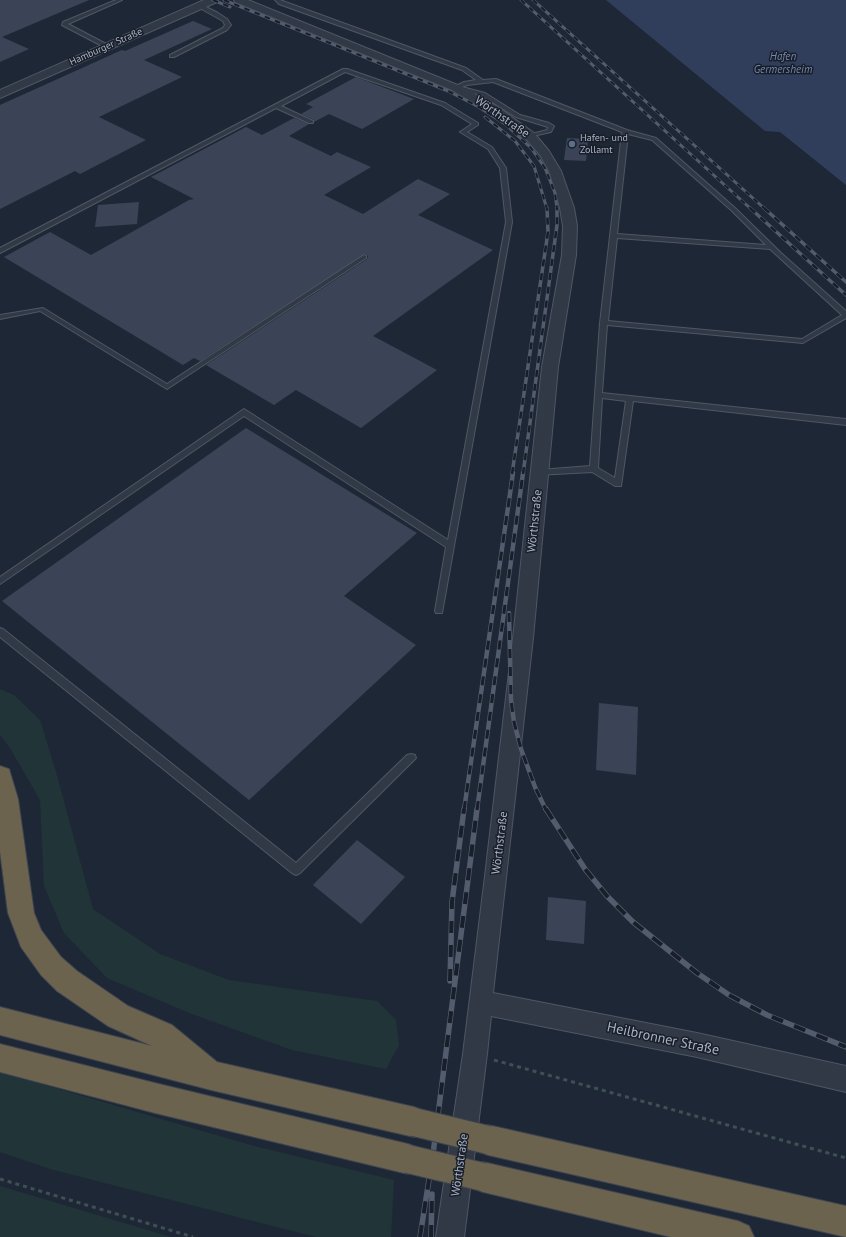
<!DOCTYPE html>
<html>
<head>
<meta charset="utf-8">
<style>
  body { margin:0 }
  canvas { display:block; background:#1e2735 }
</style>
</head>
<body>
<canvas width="846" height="1237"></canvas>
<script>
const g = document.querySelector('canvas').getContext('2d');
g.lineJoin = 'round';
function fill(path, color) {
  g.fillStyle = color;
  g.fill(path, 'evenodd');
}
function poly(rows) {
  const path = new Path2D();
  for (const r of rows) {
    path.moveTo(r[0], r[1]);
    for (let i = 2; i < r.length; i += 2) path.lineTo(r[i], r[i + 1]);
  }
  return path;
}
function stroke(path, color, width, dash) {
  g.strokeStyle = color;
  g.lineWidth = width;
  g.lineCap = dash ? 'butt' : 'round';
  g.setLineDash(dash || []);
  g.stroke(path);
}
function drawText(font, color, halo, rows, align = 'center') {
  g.font = font + ' "PT Sans",sans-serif';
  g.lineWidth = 3;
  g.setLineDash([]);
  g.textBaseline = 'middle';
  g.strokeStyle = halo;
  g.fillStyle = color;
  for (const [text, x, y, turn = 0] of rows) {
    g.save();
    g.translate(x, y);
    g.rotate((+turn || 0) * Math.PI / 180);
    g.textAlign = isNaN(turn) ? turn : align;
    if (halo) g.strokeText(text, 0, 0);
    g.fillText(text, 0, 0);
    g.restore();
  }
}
fill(poly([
  [0,689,14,695,40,720,56,772,93,909,160,954,229,980,377,1001,396,1020,399,1045,386,1069,292,1050,189,1013,107,978,64,933,44,886,40,800,10,748,0,735],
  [0,1072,254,1146,394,1180,391,1237,316,1237,50,1169,0,1152],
  [0,1186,171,1237,0,1237]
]), '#213437');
fill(poly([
  [606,0,846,0,846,185,780,132,765,131]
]), '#303e5b');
fill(poly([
  [0,0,89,0,2,37,29,49,0,62],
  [193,21,212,29,144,60,182,77,99,117,146,140,80,174,75,171,0,209,0,105,122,50,125,51],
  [356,77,414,99,362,129,329,114,314,122,314,120,301,114,313,107,306,104],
  [294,118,309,124,289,136,331,156,337,152,371,167,324,195,363,214,418,179,450,194,418,215,493,250,373,336,437,370,361,428,296,390,274,405,206,365,367,259,368,256,365,254,200,361,194,358,183,365,4,257,50,232,91,255,189,200,194,199,151,177,246,127,262,135],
  [567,138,588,139,586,161,564,160],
  [139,202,137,224,95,227,98,205],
  [246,428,417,533,344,596,416,645,249,800,2,601],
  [599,703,638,707,636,775,596,770],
  [357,840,405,877,361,924,313,885],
  [548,897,586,901,584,944,546,940]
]), '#3a4456');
const lane = poly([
  [116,0,122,0,68,24,110,46,110,48,106,48,62,25,63,22,116,0],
  [275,0,280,0,466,68,483,80,496,79,627,130,656,138,735,208,781,253,846,311,846,318,803,343,607,325,602,393,846,419,846,425,633,401,621,486,615,486,592,472,537,475,536,473,540,470,590,466,600,323,622,132,493,82,467,85,462,87,485,93,520,115,549,123,554,126,551,132,528,137,528,135,547,130,548,127,516,117,481,95,454,89,454,87,464,82,476,80,462,70,279,4,275,0],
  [628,134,652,140,731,210,766,245,617,234,628,134],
  [617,238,770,249,842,315,802,339,608,321,617,238],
  [602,398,626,401,615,478,598,468,602,398],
  [198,5,202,5,218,13,227,19,231,25,227,30,174,57,170,57,170,55,223,28,225,25,223,21,198,7,198,5],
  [343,69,347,69,445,103,478,123,478,125,467,132,492,147,506,168,512,222,442,613,436,613,435,611,446,547,244,416,0,584,0,577,244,409,448,540,506,222,500,168,488,149,460,132,472,124,441,105,345,72,281,106,313,121,313,123,309,123,276,108,0,253,0,248,343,69],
  [364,255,366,256,366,258,167,389,40,311,0,319,0,315,43,308,167,384,364,255],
  [0,628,3,629,296,863,407,755,411,754,415,755,416,758,300,873,296,875,292,873,0,637,0,628]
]);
const street = poly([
  [204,0,218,0,217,2,0,98,0,90,204,0],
  [234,0,248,0,460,86,498,107,534,133,549,151,561,171,574,208,577,226,576,255,558,367,533,638,493,993,697,1033,846,1066,846,1092,697,1057,491,1016,487,1054,464,1237,436,1237,463,1054,485,876,513,638,542,367,562,255,563,226,560,208,549,171,540,155,526,139,490,113,452,90,235,2,234,0]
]);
const highway = poly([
  [0,766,9,769,18,799,34,913,41,930,61,957,77,971,128,1006,172,1025,217,1062,414,1107,425,1111,429,1122,425,1133,414,1137,211,1090,0,1035,0,1007,152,1046,108,1026,57,991,41,975,21,947,8,913,0,851,0,766],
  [0,1044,155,1083,408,1144,419,1148,423,1159,419,1170,408,1174,155,1113,0,1072,0,1044],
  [488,1125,846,1206,846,1237,488,1155,477,1151,473,1140,477,1129,488,1125],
  [483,1162,738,1221,749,1226,754,1237,671,1237,483,1192,472,1188,468,1177,472,1166,483,1162]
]);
stroke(lane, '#4f5664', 2);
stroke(street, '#4f5664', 2);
stroke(highway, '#3d4350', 2);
stroke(poly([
  [494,1060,846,1158],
  [0,1179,193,1237]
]), '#3e5054', 3, [4, 4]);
fill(lane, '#323946');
fill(street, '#323946');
fill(highway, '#6c634f');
const railFar3 = poly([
  [213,0,230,7],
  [224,0,448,91,477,106,505,124,531,148,545,168,555,193,557,209],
  [521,0,751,209],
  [533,0,765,209],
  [485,117,515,141,534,166,547,209]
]);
const railFar2 = poly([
  [750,208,846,295],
  [764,208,846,282],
  [512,474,548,232,547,208],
  [523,474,557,225,557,208]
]);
const railFar1 = poly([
  [509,613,511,700,514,722,521,749,535,787,546,810],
  [464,810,513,473],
  [477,810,523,473]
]);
const rail = poly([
  [546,809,585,869,607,896,633,922,697,973,729,995,767,1015,846,1047],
  [450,981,452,902,464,809],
  [420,1237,433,1154,477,809],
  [431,1237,432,1194]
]);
stroke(railFar3, '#535c6d', 3);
stroke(railFar2, '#535c6d', 3.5);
stroke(railFar1, '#535c6d', 4.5);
stroke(rail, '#535c6d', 5.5);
stroke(railFar3, '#181e2a', 2, [5.5]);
stroke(railFar2, '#181e2a', 2.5, [7]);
stroke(railFar1, '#181e2a', 3, [9]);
stroke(rail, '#181e2a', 4, [12]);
const highwayBridge = poly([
  [414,1122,488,1140],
  [408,1159,483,1177]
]);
stroke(highwayBridge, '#3d4350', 30, []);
stroke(highwayBridge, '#6c634f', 28);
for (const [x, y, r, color] of [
  [572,144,4,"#5c6f8a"]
]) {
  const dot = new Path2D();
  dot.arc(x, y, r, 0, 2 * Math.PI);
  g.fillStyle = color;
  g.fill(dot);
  stroke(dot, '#181e2a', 1.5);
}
drawText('10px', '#abb3c3', '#181e2a', [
  ["Hamburger Straße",106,47,-24]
]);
drawText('10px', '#abb3c3', '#181e2a', [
  ["Hafen- und",580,138],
  ["Zollamt",580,150]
], 'left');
drawText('italic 11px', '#7387ac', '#181e2a', [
  ["Hafen",783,57],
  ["Germersheim",783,70]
]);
drawText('12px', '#abb3c3', '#181e2a', [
  ["Wörthstraße",502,117,35],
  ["Wörthstraße",535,521,-84],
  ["Wörthstraße",500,843,-83],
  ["Wörthstraße",460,1165,-82]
]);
drawText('14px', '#abb3c3', '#181e2a', [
  ["Heilbronner Straße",663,1039,12]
]);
</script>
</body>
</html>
